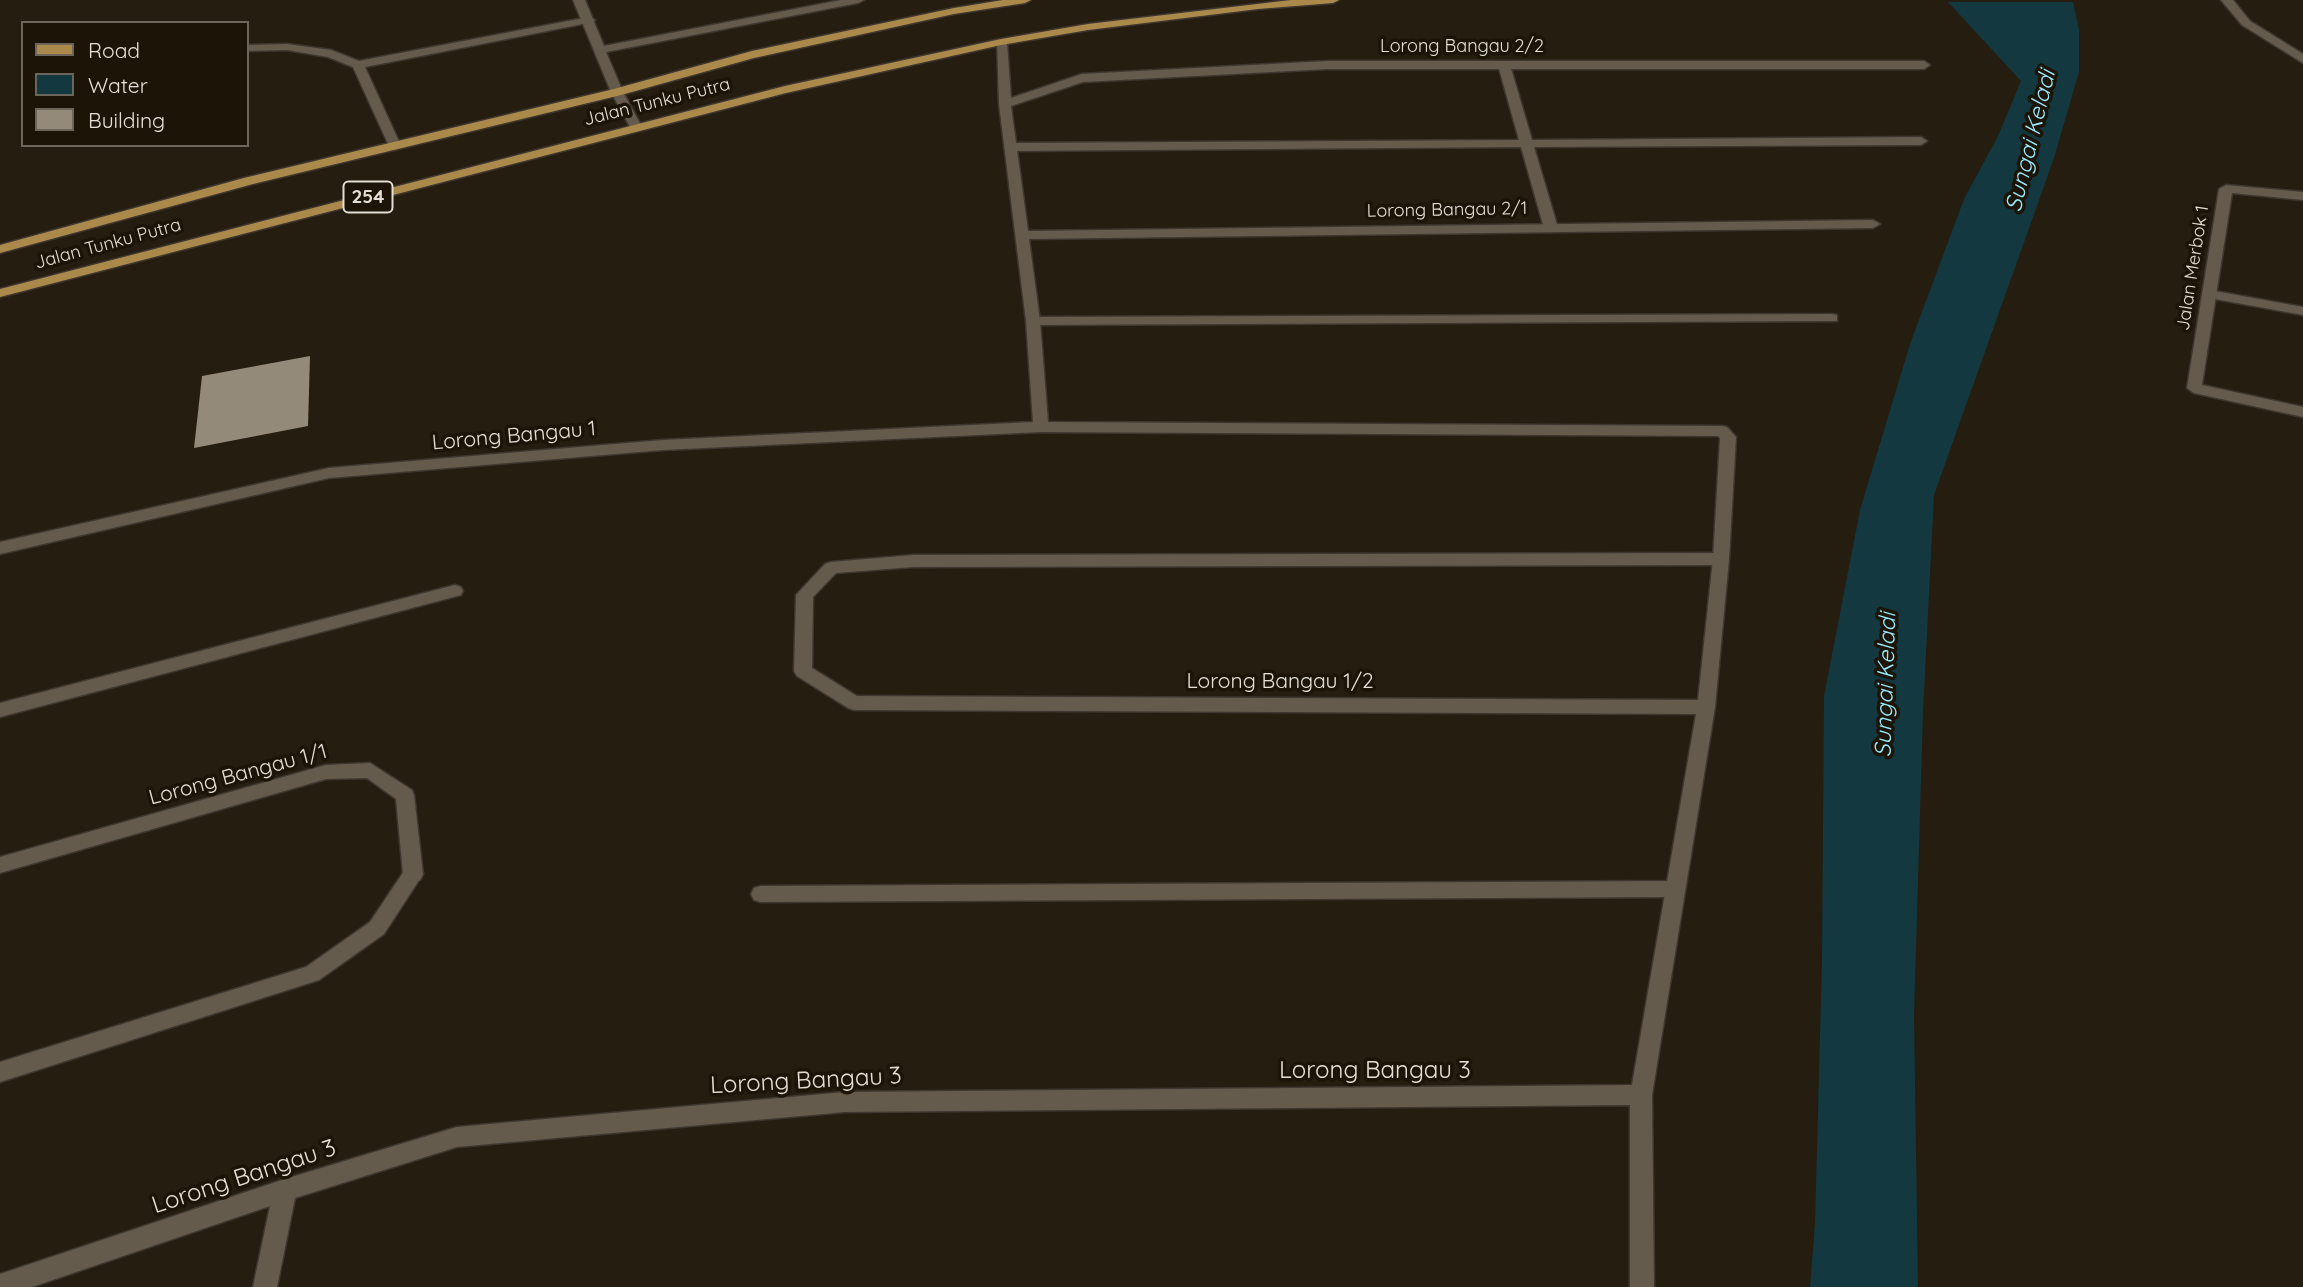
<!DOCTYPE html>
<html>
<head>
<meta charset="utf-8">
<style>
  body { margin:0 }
  #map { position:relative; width:2303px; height:1287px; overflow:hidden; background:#251d0f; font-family:Quicksand,sans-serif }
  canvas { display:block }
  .legend { position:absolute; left:21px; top:21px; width:228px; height:126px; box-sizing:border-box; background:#1c1407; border:2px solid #6c655a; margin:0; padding:9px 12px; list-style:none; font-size:21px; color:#e4dfd6 }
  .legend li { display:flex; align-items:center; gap:14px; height:35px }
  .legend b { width:35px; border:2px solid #6c655a }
</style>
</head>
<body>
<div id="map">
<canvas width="2303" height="1287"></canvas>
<ul class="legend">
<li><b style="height:9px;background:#ab894b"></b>Road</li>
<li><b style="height:19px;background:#133840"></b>Water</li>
<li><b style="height:19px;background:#948a79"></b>Building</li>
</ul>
</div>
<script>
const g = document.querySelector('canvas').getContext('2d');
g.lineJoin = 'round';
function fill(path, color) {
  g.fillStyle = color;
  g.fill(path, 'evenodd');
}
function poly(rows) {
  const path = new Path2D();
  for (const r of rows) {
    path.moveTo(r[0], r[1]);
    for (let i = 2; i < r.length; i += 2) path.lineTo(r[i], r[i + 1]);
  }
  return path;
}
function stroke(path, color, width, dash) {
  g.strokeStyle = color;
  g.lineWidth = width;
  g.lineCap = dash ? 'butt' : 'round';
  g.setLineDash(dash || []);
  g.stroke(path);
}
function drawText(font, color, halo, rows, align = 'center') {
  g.font = font + ' Quicksand,sans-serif';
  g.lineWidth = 7;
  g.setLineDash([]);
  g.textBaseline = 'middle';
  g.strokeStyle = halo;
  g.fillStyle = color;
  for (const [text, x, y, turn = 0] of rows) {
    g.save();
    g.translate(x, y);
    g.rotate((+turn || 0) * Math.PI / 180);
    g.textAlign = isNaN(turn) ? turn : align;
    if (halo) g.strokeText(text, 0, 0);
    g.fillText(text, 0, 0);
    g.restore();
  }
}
fill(poly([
  [1948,2,2073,2,2079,30,2079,72,2054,158,1934,495,1923,713,1914,1015,1918,1287,1810,1287,1815,1224,1822,959,1824,696,1860,510,1910,344,1964,199,1998,136,2021,81]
]), '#133840');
fill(poly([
  [310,356,308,426,194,448,202,376]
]), '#948a79');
const lane = poly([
  [589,17,595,20,593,22,365,67,401,146,395,150,389,146,353,67,328,57,287,50,247,51,247,45,287,44,331,50,359,61,589,17],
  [1504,61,1510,65,1532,140,1921,137,1927,141,1921,145,1534,147,1558,228,1551,232,1544,228,1521,147,1010,151,1004,147,1010,143,1519,140,1498,65,1504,61],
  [2209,290,2303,307,2303,315,2204,297,2204,291,2209,290],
  [1832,314,1837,315,1837,321,1033,325,1026,321,1033,317,1832,314],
  [1721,553,1729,559,1721,565,913,567,836,573,813,597,812,668,860,698,863,703,860,708,848,708,797,676,794,671,796,595,825,564,831,562,913,555,1721,553],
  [455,585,461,587,463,591,461,595,0,717,0,703,455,585],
  [413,866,420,868,423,874,384,934,319,980,0,1082,0,1062,306,967,370,922,406,868,413,866],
  [1675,881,1682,883,1685,889,1682,895,1675,897,761,902,754,900,751,894,754,888,761,886,1675,881]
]);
const street = poly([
  [573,0,585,0,604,46,841,0,864,0,858,3,606,52,623,92,642,127,636,131,630,127,611,92,573,0],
  [2221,0,2233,0,2250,21,2303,54,2303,63,2242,25,2221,0],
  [997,40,1007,42,1011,98,1082,74,1328,61,1924,61,1930,65,1924,69,1328,69,1083,82,1011,106,1028,231,1873,220,1880,224,1873,228,1029,239,1040,321,1048,422,1722,426,1727,427,1736,437,1729,559,1715,707,1652,1095,1654,1287,1630,1287,1630,1105,845,1112,457,1147,295,1198,277,1287,253,1287,270,1206,32,1287,0,1287,0,1274,285,1179,457,1127,845,1092,1632,1085,1696,714,854,710,848,708,845,703,848,698,854,696,1698,700,1713,559,1720,438,1718,436,1041,432,663,450,329,478,0,554,0,542,329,468,663,440,1033,422,1026,321,999,104,997,40],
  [2226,185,2303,192,2303,200,2232,193,2202,385,2303,407,2303,417,2194,393,2187,388,2219,189,2226,185],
  [370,763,412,790,414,795,423,874,420,880,413,882,406,880,403,874,396,799,367,778,326,779,0,873,0,857,326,765,370,763]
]);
const primary = poly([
  [1003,0,1031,0,1025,3,954,14,754,58,621,95,253,184,0,253,0,245,244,178,614,89,752,51,954,8,1003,0],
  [1291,0,1339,0,1333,3,1258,9,1088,30,1001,45,786,93,0,297,0,289,785,86,1001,39,1088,24,1291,0]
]);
stroke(lane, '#3d372f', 3);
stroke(street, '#3d372f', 3);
stroke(primary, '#3d372f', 3);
fill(lane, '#655b4c');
fill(street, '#655b4c');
fill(primary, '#ab894b');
drawText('18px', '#e4dfd6', '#1c1407', [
  ["Lorong Bangau 2/2",1462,47],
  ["Jalan Tunku Putra",657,102,-14],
  ["Lorong Bangau 2/1",1447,210,-1],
  ["Jalan Tunku Putra",108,244,-15],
  ["Jalan Merbok 1",2193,268,-81]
]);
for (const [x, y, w] of [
  [368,197,49]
]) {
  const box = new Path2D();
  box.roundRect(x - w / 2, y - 15.5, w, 31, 5);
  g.fillStyle = '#1c1407';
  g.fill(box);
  stroke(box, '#e4dfd6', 2);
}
drawText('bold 19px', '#e4dfd6', null, [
  ["254",368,197]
]);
drawText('21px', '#e4dfd6', '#1c1407', [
  ["Lorong Bangau 1",514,436,-5],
  ["Lorong Bangau 1/2",1280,682],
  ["Lorong Bangau 1/1",238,775,-15]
]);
drawText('italic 23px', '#97eafd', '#1c1407', [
  ["Sungai Keladi",2031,141,-76],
  ["Sungai Keladi",1886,685,-88]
]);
drawText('24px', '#e4dfd6', '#1c1407', [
  ["Lorong Bangau 3",1375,1071],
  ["Lorong Bangau 3",806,1081,-3],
  ["Lorong Bangau 3",244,1177,-18]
]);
</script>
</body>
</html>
